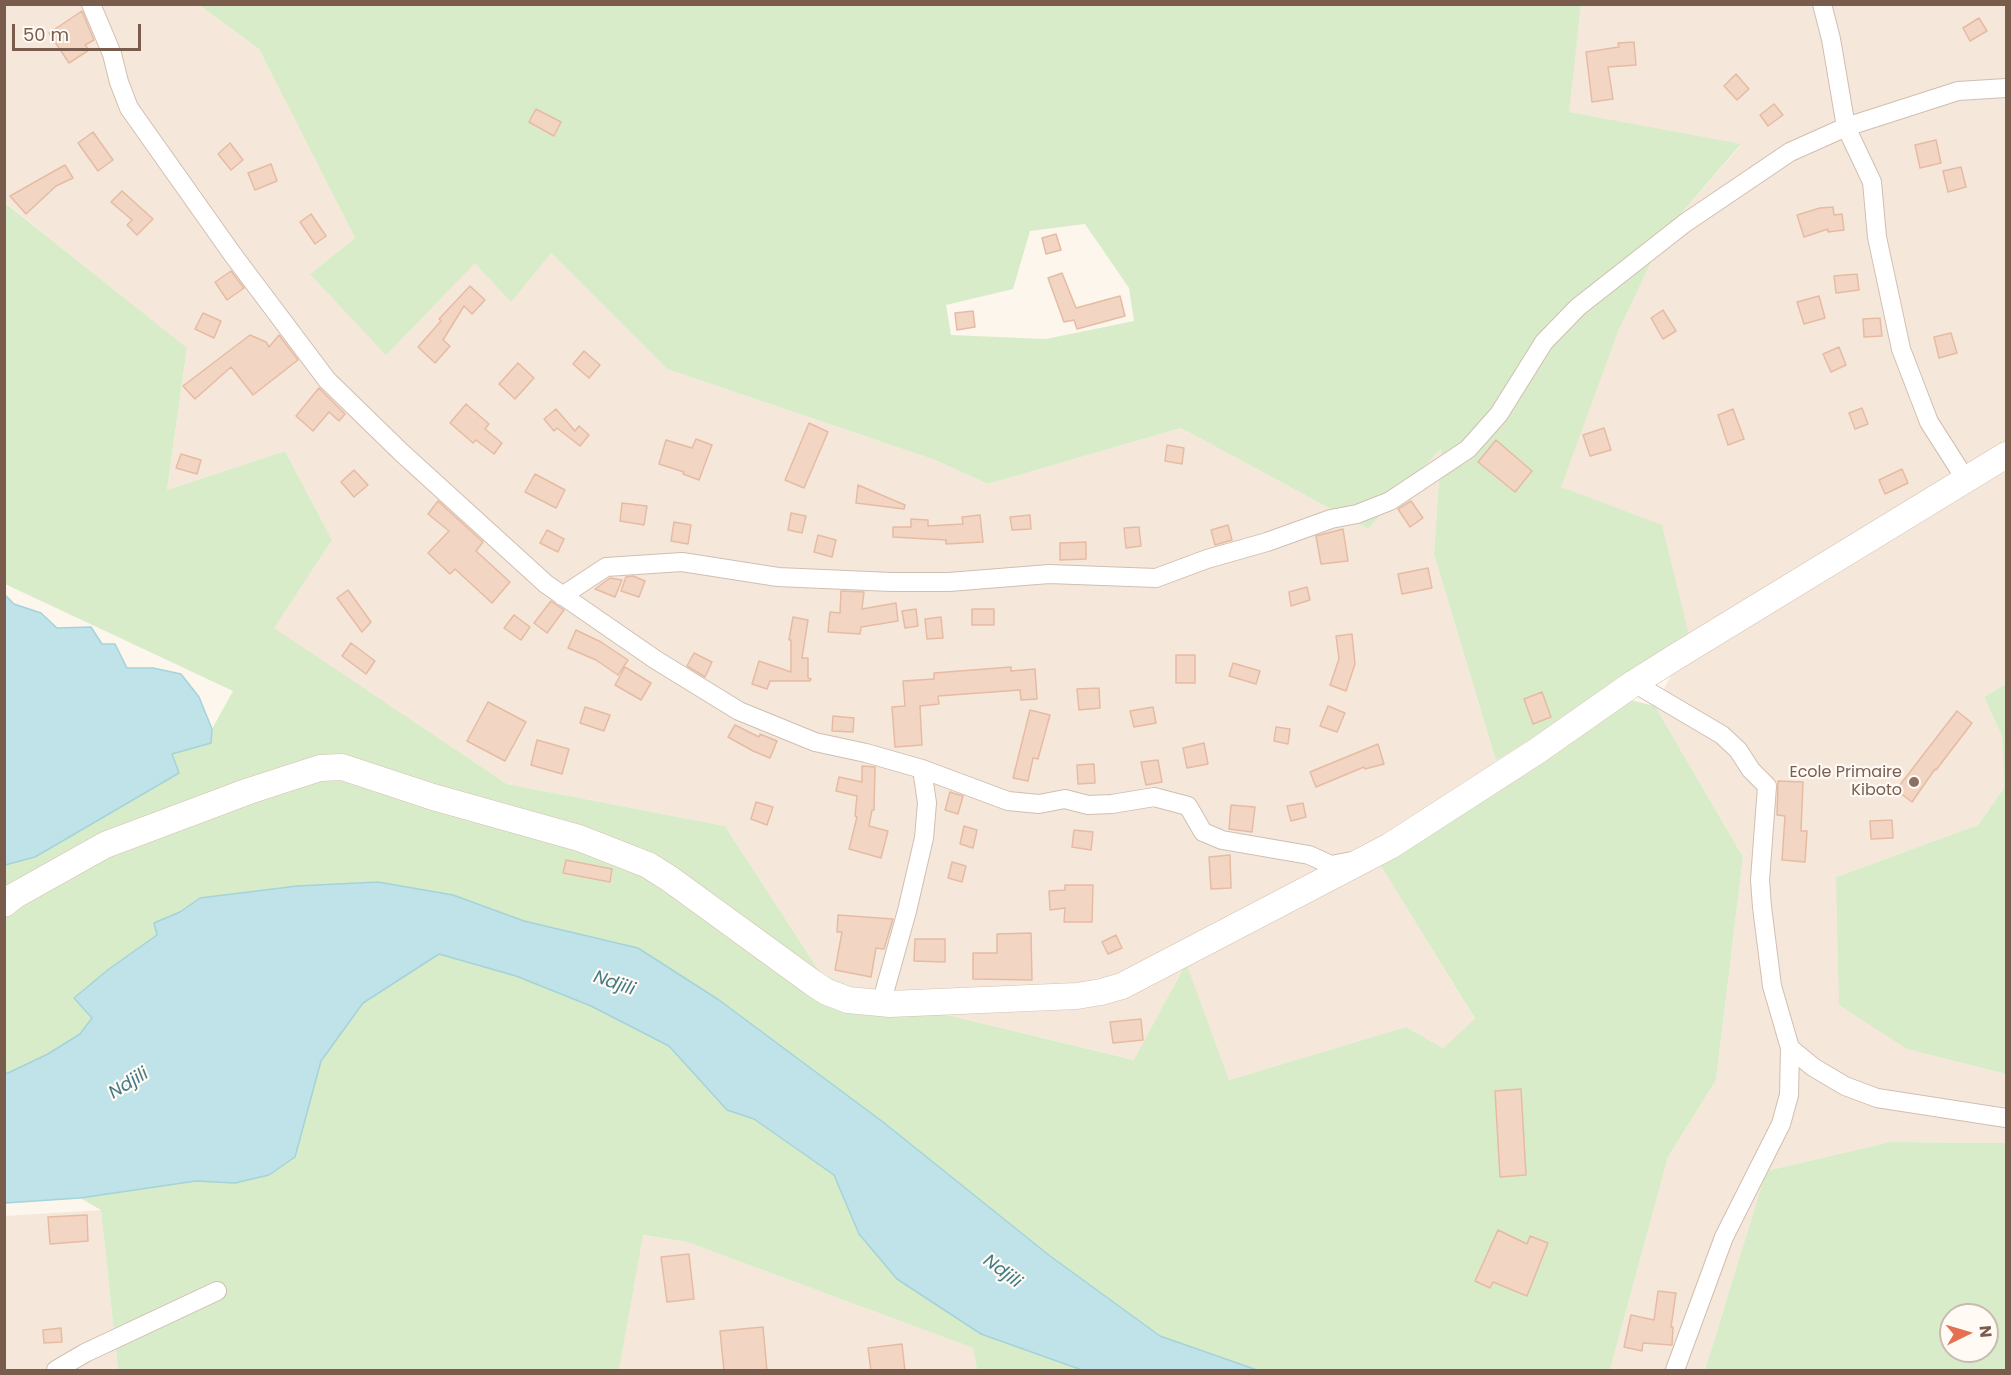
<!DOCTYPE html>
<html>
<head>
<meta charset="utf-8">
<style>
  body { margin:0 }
  #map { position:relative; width:2011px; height:1375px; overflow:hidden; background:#fdf6ec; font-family:Poppins,sans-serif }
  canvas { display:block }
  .frame { position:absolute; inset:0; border:6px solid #7a5c4d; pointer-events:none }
  .north { position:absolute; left:1939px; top:1303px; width:60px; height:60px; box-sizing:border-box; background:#fffaf3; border:2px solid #cabbb1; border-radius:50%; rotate:85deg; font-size:16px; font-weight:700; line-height:24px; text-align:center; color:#7a5c4d }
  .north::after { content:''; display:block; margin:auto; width:21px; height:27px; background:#e76f51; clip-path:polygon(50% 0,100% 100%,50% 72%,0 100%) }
  .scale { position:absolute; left:12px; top:24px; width:129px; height:27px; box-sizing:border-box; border:3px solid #7a5c4d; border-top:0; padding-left:8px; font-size:18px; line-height:21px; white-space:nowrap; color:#7a5c4d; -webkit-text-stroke:4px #fffaf3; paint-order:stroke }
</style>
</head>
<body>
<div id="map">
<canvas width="2011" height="1375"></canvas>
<div class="frame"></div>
<div class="north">N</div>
<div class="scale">50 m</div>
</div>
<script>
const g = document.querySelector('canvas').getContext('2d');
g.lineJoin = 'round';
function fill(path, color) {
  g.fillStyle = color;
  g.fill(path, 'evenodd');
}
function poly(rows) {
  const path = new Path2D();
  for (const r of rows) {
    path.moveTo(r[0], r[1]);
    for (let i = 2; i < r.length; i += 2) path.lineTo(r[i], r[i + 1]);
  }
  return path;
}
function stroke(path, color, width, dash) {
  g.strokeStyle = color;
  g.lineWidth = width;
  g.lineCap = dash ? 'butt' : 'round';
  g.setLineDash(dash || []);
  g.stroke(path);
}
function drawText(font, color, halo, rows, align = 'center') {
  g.font = font + ' Poppins,sans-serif';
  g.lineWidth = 4.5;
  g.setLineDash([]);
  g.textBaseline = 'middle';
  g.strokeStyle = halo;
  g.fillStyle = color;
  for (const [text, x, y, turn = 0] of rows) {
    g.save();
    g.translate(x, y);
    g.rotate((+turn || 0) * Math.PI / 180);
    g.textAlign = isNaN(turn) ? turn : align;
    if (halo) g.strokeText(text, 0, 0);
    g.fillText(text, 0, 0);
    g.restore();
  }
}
fill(poly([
  [4,5,199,5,259,49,355,238,310,274,475,262,551,253,667,369,935,460,988,484,1181,428,1368,529,1441,447,1434,554,1496,761,1378,859,1475,1020,1443,1048,1406,1027,1229,1080,1185,964,1135,1060,890,1001,821,974,725,826,507,784,273,628,332,540,285,451,167,490,187,349,5,202],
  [1581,5,2006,5,2006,684,1984,697,2002,736,2004,788,1978,825,1836,877,1907,1049,2006,1074,2006,1143,1890,1142,1766,1171,1705,1370,1610,1370,1668,1157,1716,1080,1743,857,1655,706,1690,639,1560,487,1618,332,1666,231,1741,145,1568,112],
  [101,1210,118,1370,5,1370,5,1216],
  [642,1235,687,1242,973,1348,977,1370,619,1370]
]), '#f5e8da');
fill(poly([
  [199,5,1581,5,1569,112,1741,144,1666,231,1618,332,1561,487,1662,525,1690,639,1496,761,1434,554,1441,448,1368,529,1181,428,988,484,935,460,667,369,551,253,511,302,475,263,386,355,310,274,355,238,259,49],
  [1085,224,1129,288,1134,321,1046,339,951,335,946,305,1013,289,1030,231],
  [4,202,187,348,167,490,285,451,332,540,274,628,507,784,725,826,821,974,890,1001,1134,1060,1186,963,1229,1080,1406,1027,1443,1048,1475,1019,1377,859,1622,698,1655,706,1743,857,1716,1080,1668,1157,1610,1370,1257,1370,1160,1336,1050,1256,883,1122,719,1000,638,948,524,921,453,895,378,882,297,886,200,898,180,912,154,923,157,935,109,969,75,998,92,1018,80,1034,48,1054,8,1073,5,1073,5,865,35,857,179,773,172,754,211,743,212,729,233,691,5,584],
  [2006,684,2006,1074,1907,1049,1839,1005,1836,877,1978,825,2004,788,2002,736,1984,697],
  [439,954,516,976,591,1006,669,1046,727,1110,754,1119,834,1175,859,1234,981,1334,1082,1370,977,1370,973,1348,687,1242,643,1235,619,1370,118,1370,101,1210,80,1198,196,1181,235,1183,269,1175,295,1157,321,1061,363,1002],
  [1890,1142,2006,1143,2006,1370,1705,1370,1766,1171],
  [1951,1315,1987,1315,1987,1351,1951,1351]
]), '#d8ecc9');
const water = poly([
  [5,595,14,604,41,613,57,628,91,627,102,644,115,644,127,668,153,668,181,674,199,697,212,729,211,743,172,754,179,773,35,857,5,865,5,595],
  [378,882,453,895,524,921,638,948,719,1000,883,1122,1050,1256,1160,1336,1257,1370,1082,1370,981,1334,897,1279,859,1234,834,1175,754,1119,727,1110,669,1046,591,1006,516,976,439,954,363,1003,321,1061,295,1157,269,1175,235,1183,196,1181,80,1198,5,1203,5,1073,8,1073,48,1054,80,1034,92,1018,74,998,109,969,157,935,154,923,180,912,200,898,297,886,378,882]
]);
fill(water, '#bfe3e8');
stroke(water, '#a5d3da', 1.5);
const building = poly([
  [82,11,94,40,85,45,89,50,69,63,49,33,82,11],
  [1979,18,1987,31,1970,41,1963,28,1979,18],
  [1634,42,1636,65,1608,67,1613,99,1592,102,1586,52,1619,47,1618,43,1634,42],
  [1736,74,1749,89,1737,100,1724,86,1736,74],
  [1774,104,1783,115,1768,126,1760,115,1774,104],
  [536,109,561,122,554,136,529,122,536,109],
  [93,132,113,160,98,171,78,143,93,132],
  [1936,140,1941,163,1920,168,1915,145,1936,140],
  [230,143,243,160,231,170,218,154,230,143],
  [271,164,277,181,255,190,248,173,271,164],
  [65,165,73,178,56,186,26,214,10,196,65,165],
  [1961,167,1966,187,1948,192,1943,171,1961,167],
  [122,191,153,219,137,235,127,225,132,220,111,202,122,191],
  [1833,207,1834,215,1842,214,1844,230,1828,232,1828,229,1804,237,1797,215,1820,208,1833,207],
  [311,214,326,236,315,244,300,222,311,214],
  [1056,234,1061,250,1046,254,1042,238,1056,234],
  [231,271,244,288,227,300,215,282,231,271],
  [1062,273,1076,308,1120,296,1125,316,1077,329,1074,320,1064,322,1048,278,1062,273],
  [1857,274,1859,290,1836,293,1834,276,1857,274],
  [470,286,485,300,472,314,464,306,443,340,450,346,435,363,418,347,441,321,439,319,470,286],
  [1819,296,1825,318,1804,324,1797,302,1819,296],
  [1663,310,1676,331,1663,339,1651,318,1663,310],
  [973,311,975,327,957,330,955,313,973,311],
  [203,313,221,321,214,338,195,329,203,313],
  [1880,318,1882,336,1864,337,1863,319,1880,318],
  [1951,333,1957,353,1939,358,1934,337,1951,333],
  [250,335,266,342,269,347,279,335,298,360,253,395,231,367,195,399,183,386,250,335],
  [1839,347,1846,365,1831,372,1823,354,1839,347],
  [584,351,600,365,589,378,573,364,584,351],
  [518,363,534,378,515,399,499,384,518,363],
  [319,388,345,414,339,421,329,412,313,431,296,416,319,388],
  [466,404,489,424,485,429,502,443,494,454,476,440,473,443,450,423,466,404],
  [1862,408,1868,424,1855,429,1849,413,1862,408],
  [556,409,575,431,579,426,589,435,580,446,557,428,554,431,544,419,556,409],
  [1733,409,1744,439,1728,445,1718,415,1733,409],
  [809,423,828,432,804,488,785,480,809,423],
  [1604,428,1611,450,1590,456,1583,435,1604,428],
  [696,439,712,445,699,480,683,474,684,472,659,464,666,440,692,448,696,439],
  [1496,440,1532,471,1515,492,1478,462,1496,440],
  [1167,445,1184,448,1182,464,1165,461,1167,445],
  [181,454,201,460,197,474,176,468,181,454],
  [1902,469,1908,483,1885,494,1879,480,1902,469],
  [354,470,368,485,354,497,341,482,354,470],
  [535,474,565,490,556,508,525,492,535,474],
  [858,485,905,505,904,509,856,503,858,485],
  [438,501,483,542,476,551,510,582,492,603,455,569,450,574,428,553,449,531,428,514,438,501],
  [1411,501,1423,518,1410,527,1398,509,1411,501],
  [622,503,647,506,644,525,620,521,622,503],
  [791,513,806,516,802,533,788,530,791,513],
  [980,515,983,542,946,544,946,540,893,537,893,527,911,527,911,519,928,520,928,526,963,524,962,517,980,515],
  [1030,515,1031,529,1012,530,1010,517,1030,515],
  [674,522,691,525,688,544,671,541,674,522],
  [1228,525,1232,540,1215,545,1211,530,1228,525],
  [1139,527,1141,546,1126,548,1124,528,1139,527],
  [1343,529,1348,561,1321,564,1316,536,1343,529],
  [547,530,564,539,558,552,540,543,547,530],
  [818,535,836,540,832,557,814,552,818,535],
  [1086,542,1086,559,1060,560,1060,543,1086,542],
  [1428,568,1432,588,1402,594,1398,574,1428,568],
  [633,576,645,581,639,597,621,591,626,577,633,576],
  [610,578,622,580,615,597,595,589,610,578],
  [1307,587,1310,600,1291,606,1289,592,1307,587],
  [348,590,371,622,362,632,337,598,348,590],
  [841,591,864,592,862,609,896,603,898,621,861,627,860,634,828,632,830,612,840,613,841,591],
  [551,601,564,610,547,633,534,623,551,601],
  [916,609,918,626,905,628,902,611,916,609],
  [972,609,994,609,994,625,972,625,972,609],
  [514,615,530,627,521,640,504,628,514,615],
  [793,617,808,620,802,658,808,658,808,678,811,679,810,681,770,681,767,689,752,684,759,661,791,672,791,640,789,640,793,617],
  [941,617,943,638,927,639,925,619,941,617],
  [576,630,601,642,628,660,618,675,596,660,568,648,576,630],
  [1352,634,1355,664,1346,691,1330,685,1339,659,1336,636,1352,634],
  [351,643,375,661,366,674,342,656,351,643],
  [694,653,712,662,705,677,687,666,694,653],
  [1176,655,1195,655,1195,683,1176,683,1176,655],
  [1233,663,1260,671,1256,684,1229,676,1233,663],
  [625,667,651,683,641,700,615,685,625,667],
  [1011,667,1011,671,1035,669,1037,699,1021,700,1020,690,938,696,939,704,920,706,922,745,895,747,892,707,905,706,903,681,934,679,934,673,1011,667],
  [1099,688,1100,708,1079,710,1077,689,1099,688],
  [1542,692,1551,717,1533,724,1524,699,1542,692],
  [488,702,526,722,505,761,467,741,488,702],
  [1328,706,1345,713,1337,732,1320,726,1328,706],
  [585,707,610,715,604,731,580,723,585,707],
  [1153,707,1156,723,1134,727,1130,711,1153,707],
  [1030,710,1050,715,1038,759,1033,758,1028,781,1013,778,1030,710],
  [1957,711,1972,723,1936,770,1935,769,1912,802,1896,790,1957,711],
  [833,716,854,718,853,732,832,731,833,716],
  [735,725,759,737,760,734,777,741,770,758,753,751,728,737,735,725],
  [1276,727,1290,729,1288,744,1274,741,1276,727],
  [537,740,569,749,562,774,531,765,537,740],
  [1204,743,1208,764,1187,768,1183,748,1204,743],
  [1378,744,1384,764,1365,769,1364,767,1316,787,1310,772,1378,744],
  [1158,760,1162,782,1146,785,1141,762,1158,760],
  [1094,764,1095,783,1078,784,1077,765,1094,764],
  [862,766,875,767,874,810,872,810,869,826,888,831,881,858,849,849,857,817,855,816,857,796,836,791,839,777,862,782,862,766],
  [1778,781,1803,782,1801,831,1807,831,1805,862,1782,860,1785,816,1777,815,1778,781],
  [950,792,963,796,958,814,945,810,950,792],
  [756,802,773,807,767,825,751,819,756,802],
  [1303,803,1306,817,1291,821,1287,806,1303,803],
  [1231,805,1255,807,1252,832,1229,829,1231,805],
  [1892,820,1893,838,1871,839,1870,821,1892,820],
  [964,826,977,830,973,848,960,844,964,826],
  [1074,830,1093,832,1091,850,1072,847,1074,830],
  [1230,855,1231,888,1211,889,1209,857,1230,855],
  [566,860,612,869,610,882,563,873,566,860],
  [952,862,966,866,962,882,948,878,952,862],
  [1065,885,1093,885,1092,922,1064,922,1065,908,1050,910,1049,891,1065,890,1065,885],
  [838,915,893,919,884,949,876,948,871,977,835,970,842,932,837,932,838,915],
  [1031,933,1032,980,973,979,973,953,997,953,997,934,1031,933],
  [1116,935,1122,948,1108,954,1102,942,1116,935],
  [915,939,945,939,945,962,914,961,915,939],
  [1141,1019,1143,1040,1113,1043,1110,1022,1141,1019],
  [1521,1089,1526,1175,1500,1177,1495,1091,1521,1089],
  [87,1215,88,1241,50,1244,48,1217,87,1215],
  [1498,1230,1527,1244,1530,1236,1548,1243,1527,1296,1493,1282,1490,1288,1475,1281,1498,1230],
  [689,1254,694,1299,667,1302,661,1257,689,1254],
  [1658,1291,1676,1293,1671,1327,1673,1327,1672,1345,1643,1343,1642,1351,1624,1347,1631,1315,1654,1320,1658,1291],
  [763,1327,767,1371,724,1371,720,1331,763,1327],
  [61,1328,62,1342,44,1343,43,1330,61,1328],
  [902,1344,905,1371,871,1371,868,1348,902,1344]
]);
fill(building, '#f3d5c3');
stroke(building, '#e6bba3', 1.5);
const street = poly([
  [91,4,112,54,119,82,129,108,233,255,327,380,402,453,546,584,656,660,739,711,815,742,866,753,922,769,1008,801,1039,804,1065,799,1088,805,1112,804,1154,797,1188,806,1203,832,1222,840,1309,855,1331,865,1352,861],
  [1822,4,1831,39,1846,127,1872,182,1877,237,1901,349,1929,422,1966,480],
  [562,596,606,567,682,562,778,577,891,582,949,582,1049,574,1156,578,1207,559,1267,542,1331,519,1357,514,1390,501,1468,449,1499,414,1544,342,1578,307,1685,223,1790,152,1846,127,1958,91,2006,88],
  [1634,683,1722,735,1738,750,1751,770,1767,786,1760,880,1762,907,1772,986,1790,1048,1789,1095,1781,1124,1724,1237,1675,1370],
  [881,1004,907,911,924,838,927,803,922,769],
  [1790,1048,1813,1067,1845,1086,1877,1098,2006,1118],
  [56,1370,85,1353,217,1291]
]);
const secondary = poly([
  [4,904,14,896,105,845,249,791,320,768,342,767,433,797,579,838,648,865,670,879,813,983,827,992,848,1000,890,1004,1077,996,1101,992,1122,986,1390,846,1537,751,1634,683,1677,656,2006,455]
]);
stroke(street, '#d1beb0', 20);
stroke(secondary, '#d6c0b0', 27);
stroke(street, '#fff', 18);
stroke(secondary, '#fff', 26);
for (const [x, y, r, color] of [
  [1914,782,6,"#8d6e63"]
]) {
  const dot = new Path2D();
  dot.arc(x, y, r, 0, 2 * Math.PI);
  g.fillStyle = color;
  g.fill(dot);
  stroke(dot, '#fffaf3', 2);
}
drawText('16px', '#785e54', '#fffaf3', [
  ["Ecole Primaire",1902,773],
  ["Kiboto",1902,791]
], 'right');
drawText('italic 18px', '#437c86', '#fffaf3', [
  ["Ndjili",614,984,19],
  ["Ndjili",129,1084,-32],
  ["Ndjili",1002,1272,37]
]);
</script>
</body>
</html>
